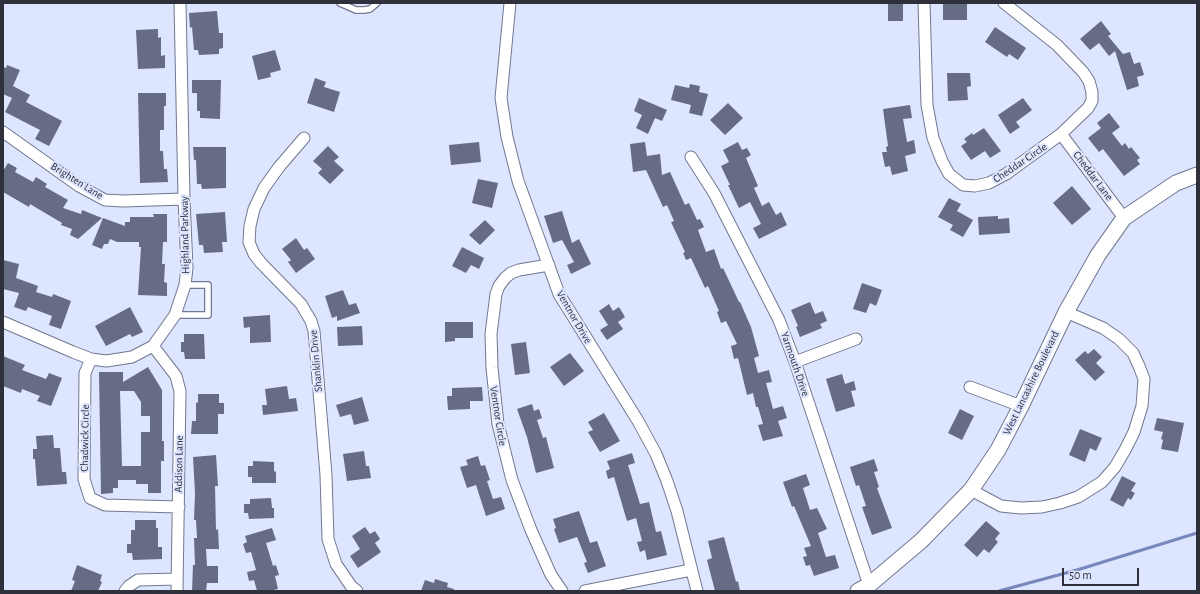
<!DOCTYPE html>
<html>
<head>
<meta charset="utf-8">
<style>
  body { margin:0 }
  #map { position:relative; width:1200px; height:594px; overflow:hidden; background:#dde5ff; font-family:"Alegreya Sans",sans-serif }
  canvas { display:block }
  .frame { position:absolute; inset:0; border:4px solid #2e313b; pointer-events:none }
  .scale { position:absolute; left:1062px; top:568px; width:77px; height:18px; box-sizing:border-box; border:2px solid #2e313b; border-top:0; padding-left:5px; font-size:12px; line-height:14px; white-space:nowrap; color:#2e313b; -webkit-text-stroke:3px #dde5ff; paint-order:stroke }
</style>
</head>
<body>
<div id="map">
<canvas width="1200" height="594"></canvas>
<div class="frame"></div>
<div class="scale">50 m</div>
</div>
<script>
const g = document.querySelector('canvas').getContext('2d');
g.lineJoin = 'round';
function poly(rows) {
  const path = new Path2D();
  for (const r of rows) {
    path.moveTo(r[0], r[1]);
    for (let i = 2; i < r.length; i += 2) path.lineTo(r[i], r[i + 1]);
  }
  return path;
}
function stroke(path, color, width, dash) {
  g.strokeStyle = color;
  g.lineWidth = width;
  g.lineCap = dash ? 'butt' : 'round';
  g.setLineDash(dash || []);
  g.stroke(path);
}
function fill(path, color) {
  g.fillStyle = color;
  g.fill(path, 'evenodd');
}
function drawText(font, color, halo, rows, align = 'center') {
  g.font = font + ' "Alegreya Sans",sans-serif';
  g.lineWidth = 4;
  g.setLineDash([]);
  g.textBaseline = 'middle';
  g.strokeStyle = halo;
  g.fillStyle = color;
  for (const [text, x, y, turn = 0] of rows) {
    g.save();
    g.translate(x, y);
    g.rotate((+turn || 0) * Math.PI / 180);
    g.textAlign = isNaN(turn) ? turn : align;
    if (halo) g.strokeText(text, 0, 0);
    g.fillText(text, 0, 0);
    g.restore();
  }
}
stroke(poly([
  [999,591,1077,570,1197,533]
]), '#7887bc', 3);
fill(poly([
  [888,3,903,3,903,21,888,21],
  [943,3,967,3,967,20,943,20],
  [217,11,219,33,223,33,223,48,219,49,219,54,199,55,198,50,194,50,192,27,190,28,189,13],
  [1101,21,1111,34,1108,36,1123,54,1130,52,1134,64,1140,62,1144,75,1137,77,1139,86,1127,90,1115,51,1109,56,1099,43,1090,50,1080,39],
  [995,27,1026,48,1018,60,1009,54,1007,57,985,42],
  [158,29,158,38,161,37,161,56,165,55,165,68,138,69,136,30],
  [275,50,281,70,270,73,271,77,258,80,252,56],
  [7,65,20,70,13,86,30,95,26,102,62,121,49,146,35,139,40,130,5,112,12,98,3,94,3,67,6,68],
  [947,73,970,73,971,86,967,87,968,100,948,101],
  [315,78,326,82,324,87,340,92,334,112,307,103],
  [192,80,221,80,220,119,200,118,200,111,197,111,197,93,192,93],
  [690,84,700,86,699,92,708,94,702,116,689,113,691,105,671,100,675,85,689,88],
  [138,93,166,93,166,106,164,106,164,130,160,130,160,151,163,151,164,169,167,169,168,182,140,183],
  [639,98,667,110,662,121,655,118,648,134,636,128,642,115,634,111],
  [1023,98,1032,110,1016,122,1020,127,1010,134,998,115],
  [728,103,743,118,725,135,710,120],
  [910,105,912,118,903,119,907,142,914,140,916,153,905,156,908,171,892,175,890,166,885,167,882,152,887,152,886,147,888,146,883,109],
  [1109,113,1120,127,1112,133,1122,146,1125,143,1129,149,1131,147,1140,158,1137,160,1140,164,1124,176,1103,149,1099,152,1088,138,1101,128,1097,123],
  [984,128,1001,151,990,158,985,151,971,160,961,146,967,142,964,139,972,133,973,135],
  [479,142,481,162,451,165,449,145],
  [645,142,647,156,660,154,662,175,670,172,685,205,689,203,697,220,700,219,704,227,698,230,706,252,714,249,721,269,723,268,739,302,740,302,751,327,759,356,754,358,758,373,769,370,772,382,766,383,773,409,783,406,787,418,778,421,783,436,763,441,758,425,763,424,758,407,756,407,753,393,747,395,738,358,734,359,731,346,737,344,726,321,721,323,717,312,719,311,708,286,705,288,691,258,686,260,683,253,685,252,671,222,674,221,667,205,663,207,646,170,633,172,630,144],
  [738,142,742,150,747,148,751,155,746,158,758,186,754,188,762,206,769,202,776,215,781,212,787,225,759,239,753,228,761,224,750,202,739,208,728,185,730,185,721,166,729,162,723,150],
  [328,146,339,157,334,161,344,170,330,184,318,173,322,169,313,161],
  [193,147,226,147,226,188,202,189,201,184,197,184,196,160,194,160],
  [8,163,17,168,15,172,33,182,36,177,47,184,45,187,68,200,63,208,81,214,82,210,102,218,78,239,70,235,72,229,61,225,62,223,30,204,29,207,3,192,3,171],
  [478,179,498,183,492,208,472,203],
  [1072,186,1091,209,1072,225,1053,203],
  [949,198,961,204,957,211,973,220,963,237,950,230,953,225,938,217],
  [562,211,572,243,579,239,591,264,571,274,567,265,574,262,562,240,553,243,544,216],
  [225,212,227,242,222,242,223,252,204,253,203,245,199,245,196,214],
  [153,214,167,214,167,242,163,242,162,264,165,264,164,282,167,283,167,296,138,295,141,247,139,247,139,242,117,242,110,239,108,244,104,244,102,249,92,245,103,218,125,226,125,222,130,222,130,217,154,217],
  [998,216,998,219,1009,218,1010,233,979,235,978,217],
  [485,220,495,230,480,245,469,235],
  [296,238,304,250,307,248,315,259,296,273,288,262,291,260,282,249],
  [462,247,484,258,479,269,471,265,466,273,452,266],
  [3,260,19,264,16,278,38,286,36,292,52,297,53,294,71,301,61,329,49,325,52,316,28,307,26,311,14,307,19,293,3,289],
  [862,283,882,290,876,306,870,303,866,313,853,309],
  [343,290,349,305,356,303,360,313,337,321,337,316,332,318,325,296],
  [810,302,815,314,823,311,827,321,820,324,822,328,800,337,796,327,798,326,791,310],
  [609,304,613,311,619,307,625,317,618,322,623,329,607,340,600,330,608,325,599,311],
  [130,307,143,332,132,337,130,334,106,346,95,326],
  [270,315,271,342,250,343,250,327,244,328,243,317],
  [445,322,473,322,473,338,455,338,455,341,445,342],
  [362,326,363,345,338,346,337,327],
  [184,334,204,334,205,359,185,359,184,352,181,352,181,342,184,342],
  [526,342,530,373,515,375,511,344],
  [1094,349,1102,357,1096,363,1105,372,1095,381,1075,360,1085,351,1088,354],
  [570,353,584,371,564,386,550,367],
  [3,356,25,365,22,370,46,379,49,373,62,378,51,406,37,401,40,396,22,389,21,393,3,386],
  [148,367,162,390,162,441,164,441,164,461,161,461,161,493,148,493,148,484,136,484,136,480,118,480,118,488,113,488,113,493,101,494,99,372,123,372,123,382],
  [120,391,134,391,141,402,141,416,150,416,150,432,141,432,141,466,122,466],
  [842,374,845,384,854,381,856,390,851,391,855,406,836,412,826,379],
  [287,386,289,399,296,398,298,411,263,415,262,405,267,405,265,389],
  [482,387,483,401,470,401,470,409,448,410,447,396,452,396,452,388],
  [198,394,219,394,219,403,224,403,224,414,218,414,218,434,191,434,192,421,196,421,196,403,198,402],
  [362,397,369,421,354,425,351,414,340,417,336,405],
  [532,404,534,411,539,409,542,418,537,420,543,438,546,437,554,468,536,473,527,437,517,409],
  [960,409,974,416,962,440,948,433],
  [604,413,620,441,600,452,588,432,593,430,588,422],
  [1157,418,1184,423,1178,452,1161,449,1163,440,1161,439,1163,432,1154,430],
  [1080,429,1102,438,1096,451,1090,448,1085,462,1069,455],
  [53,435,54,448,60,448,62,472,66,472,67,484,37,486,35,459,33,459,33,449,37,449,36,436],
  [364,451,366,466,369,466,371,478,347,481,343,454],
  [632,453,635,463,628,465,640,504,649,502,656,532,661,531,667,555,647,560,645,550,640,552,637,542,642,541,636,518,627,521,614,477,608,479,606,471,610,469,607,461],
  [216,455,218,486,215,486,216,530,218,529,219,549,206,549,207,566,218,566,218,583,207,583,206,591,192,591,193,565,195,565,194,538,197,538,196,520,194,520,195,493,193,457],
  [478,456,481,466,485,465,490,480,487,481,493,499,501,497,505,509,486,516,476,485,467,488,460,467,468,465,466,460],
  [874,459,878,471,874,472,879,487,877,488,892,528,872,535,862,507,866,506,859,485,856,486,850,467],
  [253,461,274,462,274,471,276,472,276,483,252,483,252,477,248,477,248,466,253,466],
  [806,474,810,485,803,488,810,510,817,508,827,529,818,533,826,557,835,555,839,568,814,576,810,565,806,566,803,557,807,556,804,548,811,546,794,506,792,507,783,482],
  [1122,476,1136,483,1131,491,1135,493,1131,500,1128,498,1123,507,1110,500],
  [271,498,272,508,274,508,274,518,249,519,248,513,244,513,244,504,250,504,250,499],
  [579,511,590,543,597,541,606,566,588,573,584,563,587,562,577,537,559,543,554,529,556,528,553,519],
  [135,520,156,520,156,528,158,528,158,547,162,547,162,559,133,560,132,553,127,553,127,544,131,544,131,530,135,530],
  [986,521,1000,533,995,539,998,542,989,553,984,549,977,557,964,545],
  [365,527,370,534,375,531,380,539,375,543,381,552,358,568,350,556,360,549,352,536],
  [272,528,276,540,266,543,273,566,276,565,279,575,275,576,278,589,269,591,257,591,254,580,249,581,247,572,256,570,251,552,246,553,243,544,247,542,245,536],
  [724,537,736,582,738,581,740,591,715,591,707,560,712,558,708,541],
  [77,565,102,575,100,581,102,582,98,591,71,591,75,581,72,580],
  [435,579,448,583,447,587,454,589,454,591,421,591,425,580,434,583]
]), '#666c83');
const lane = poly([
  [340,3,356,10,364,10,370,9,377,3],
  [175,315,208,315,208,285,185,285]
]);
const street = poly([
  [510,3,501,98,507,137,518,181,559,294,638,421,656,454,667,481,677,511,697,591],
  [924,3,927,105,933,138,942,161,949,174,963,185,975,186,989,183,1006,174,1061,134,1088,108,1092,101,1092,92,1089,81,1083,72,1057,45,1004,3],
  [3,132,79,186,105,200,123,201,184,199],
  [1061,134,1124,218],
  [304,138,279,167,264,188,254,209,250,226,249,242,254,254,261,263,301,304,311,321,314,331,326,475,328,539,336,564,351,586,357,591],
  [691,157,714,193,779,320,795,362,869,585],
  [549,265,519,270,511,273,505,278,499,286,496,294,491,334,492,368,498,424,512,480,531,530,551,575,562,591],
  [3,322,73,352,91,359,106,361,132,357,153,346,175,315,185,285,187,268,184,199,180,3],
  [153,346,176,376,180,391,177,591],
  [91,359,85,373,84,479,90,498,105,505,179,507],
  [795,362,856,339],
  [970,387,1021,406],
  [971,490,1001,506,1021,508,1042,507,1060,503,1078,497,1102,482,1115,467,1125,450,1134,432,1142,406,1144,379,1139,366,1133,353,1119,339,1103,328,1066,312],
  [125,591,129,586,138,580,177,579],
  [585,591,691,570]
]);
const secondary = poly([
  [858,591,869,585,921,541,971,490,998,450,1021,406,1066,312,1098,255,1124,218,1176,183,1197,175]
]);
stroke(lane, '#71788f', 8);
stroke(street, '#71788f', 13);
stroke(secondary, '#71788f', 17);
stroke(lane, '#fff', 5.5);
stroke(street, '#fff', 11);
stroke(secondary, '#fff', 15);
drawText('11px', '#2e313b', '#dde5ff', [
  ["Cheddar Circle",1020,163,-34],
  ["Cheddar Lane",1093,176,53],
  ["Brighten Lane",77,181,32],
  ["Highland Parkway",185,235,-91],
  ["Ventnor Drive",574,317,60],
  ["Shanklin Drive",316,361,-95],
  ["Yarmouth Drive",795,364,71],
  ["West Lancashire Boulevard",1031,383,-64],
  ["Ventnor Circle",498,416,81],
  ["Chadwick Circle",85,438,-89],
  ["Addison Lane",179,464,-89]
]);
</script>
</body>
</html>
